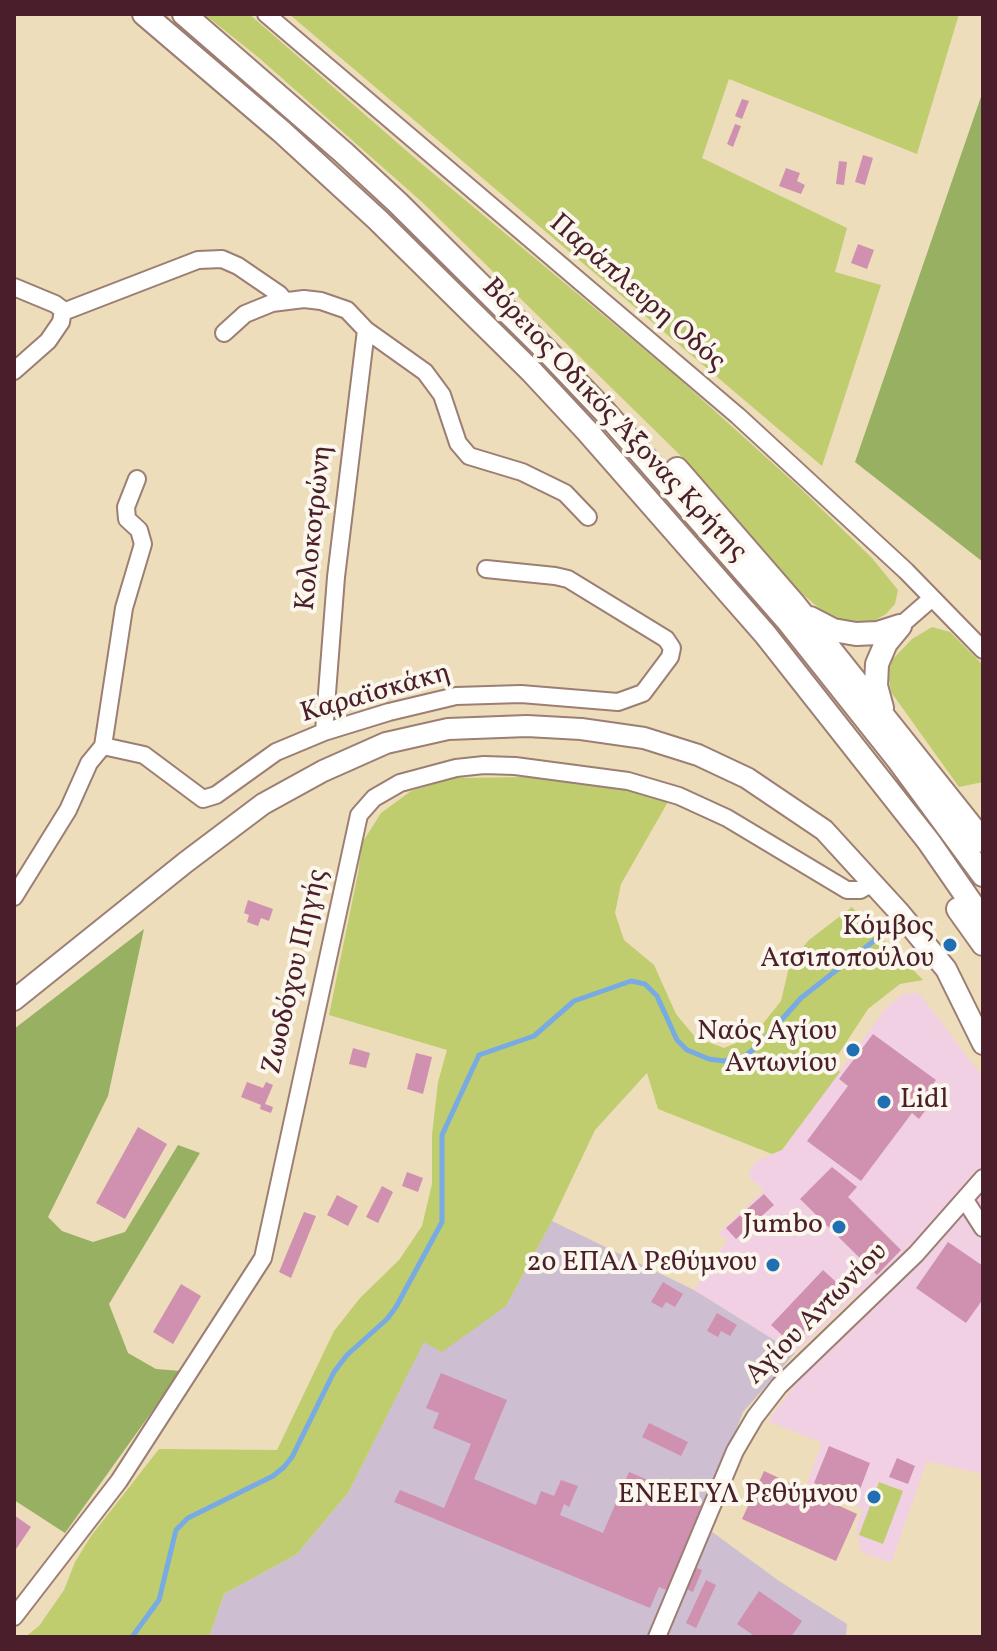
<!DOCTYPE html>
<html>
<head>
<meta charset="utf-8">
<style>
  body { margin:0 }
  #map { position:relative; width:997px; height:1651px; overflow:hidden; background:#edddbb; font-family:Vollkorn,serif }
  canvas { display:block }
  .frame { position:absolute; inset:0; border:16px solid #4a1f2b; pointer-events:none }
</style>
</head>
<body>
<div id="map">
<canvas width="997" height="1651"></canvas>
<div class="frame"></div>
</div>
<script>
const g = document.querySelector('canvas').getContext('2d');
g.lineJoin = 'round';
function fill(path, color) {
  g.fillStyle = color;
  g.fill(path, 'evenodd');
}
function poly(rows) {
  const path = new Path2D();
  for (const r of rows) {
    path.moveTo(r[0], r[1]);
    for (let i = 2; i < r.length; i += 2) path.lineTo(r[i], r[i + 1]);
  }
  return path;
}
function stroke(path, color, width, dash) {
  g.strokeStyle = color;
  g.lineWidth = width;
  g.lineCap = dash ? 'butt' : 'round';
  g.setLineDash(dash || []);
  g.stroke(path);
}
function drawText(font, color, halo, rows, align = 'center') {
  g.font = font + ' Vollkorn,serif';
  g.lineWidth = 8;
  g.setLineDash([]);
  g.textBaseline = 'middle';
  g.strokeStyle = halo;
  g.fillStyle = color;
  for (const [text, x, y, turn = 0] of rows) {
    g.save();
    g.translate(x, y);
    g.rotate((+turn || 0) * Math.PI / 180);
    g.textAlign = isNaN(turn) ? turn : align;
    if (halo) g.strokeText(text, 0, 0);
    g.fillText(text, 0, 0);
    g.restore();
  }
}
fill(poly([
  [919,993,983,1077,983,1474,927,1461,891,1563,861,1552,856,1527,863,1509,806,1486,822,1443,768,1421,810,1365,876,1307,860,1291,795,1353,694,1290,727,1241,719,1233,764,1190,748,1176,755,1162,782,1150,886,1008,903,994]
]), '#f1d0e4');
fill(poly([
  [552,1221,694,1290,795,1353,743,1412,700,1523,779,1581,847,1624,846,1637,209,1637,224,1594,297,1554,348,1493,424,1341,506,1306]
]), '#cebed1');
fill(poly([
  [204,14,249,14,416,159,676,376,799,487,872,558,898,590,895,604,886,614,872,622,845,623,827,615,798,590,684,459,422,202,258,57],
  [289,14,959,14,917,154,729,79,702,158,847,228,835,272,881,285,822,466],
  [932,627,950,632,983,665,983,782,959,787,891,692,888,672,893,659,912,639],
  [530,777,608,784,669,800,621,884,615,913,624,940,654,965,676,1014,695,1037,724,1048,753,1036,781,1001,790,963,809,940,852,907,923,980,900,984,868,1009,832,1064,840,1072,782,1150,772,1154,658,1109,647,1073,595,1130,552,1221,506,1306,442,1352,424,1342,348,1493,297,1554,224,1594,209,1637,25,1637,39,1626,64,1590,75,1562,91,1536,159,1449,277,1450,334,1331,360,1298,399,1260,422,1226,432,1184,432,1135,438,1082,447,1050,329,1015,358,873,362,843,381,813,411,791,454,778],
  [879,1482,903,1491,883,1544,859,1535]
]), '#bfcd6f');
fill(poly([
  [983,91,983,562,855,462],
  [144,929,108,1096,48,1217,62,1231,93,1242,125,1232,178,1145,200,1153,109,1304,128,1353,156,1369,181,1371,65,1533,14,1500,14,1029]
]), '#97b062');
stroke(poly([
  [132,1637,159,1600,176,1530,188,1518,273,1476,284,1467,292,1457,334,1372,347,1355,387,1319,396,1307,442,1222,442,1135,479,1055,534,1036,574,1001,631,981,645,984,657,996,677,1040,687,1050,709,1059,724,1061,745,1056,760,1044,801,998,889,929]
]), '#78aae4', 5);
fill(poly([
  [742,99,749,101,742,119,735,116],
  [735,124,741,126,733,147,727,144],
  [863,155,873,158,865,185,855,182],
  [839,161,847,162,844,185,836,184],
  [786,168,800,173,797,181,805,185,801,194,779,186],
  [858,244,874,250,867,269,851,263],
  [248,900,273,909,269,921,261,918,258,926,247,922,249,915,244,913],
  [873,1034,936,1080,933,1084,941,1090,919,1119,912,1113,861,1181,807,1141,848,1086,839,1079],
  [353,1048,370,1053,366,1068,349,1064],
  [416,1053,432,1057,423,1094,407,1089],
  [247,1082,263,1088,266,1082,273,1085,265,1104,273,1107,271,1113,260,1109,261,1105,241,1097],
  [138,1127,167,1144,125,1219,96,1203],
  [832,1167,857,1187,848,1197,901,1250,877,1275,800,1199],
  [407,1172,423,1178,418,1192,402,1186],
  [382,1186,393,1192,378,1223,366,1217],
  [764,1194,774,1205,736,1239,726,1228],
  [337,1195,358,1206,348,1226,327,1215],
  [304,1212,316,1216,291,1278,279,1272],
  [948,1242,983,1266,983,1299,966,1323,916,1288],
  [569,1248,589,1259,582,1272,578,1270,576,1274,564,1267,567,1261,563,1259],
  [823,1270,846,1291,794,1346,771,1325],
  [663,1282,683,1294,675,1307,666,1302,662,1308,651,1302],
  [181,1284,201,1296,173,1344,153,1332],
  [717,1313,737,1325,730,1336,721,1331,718,1337,707,1331],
  [441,1373,507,1400,474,1479,536,1505,541,1491,554,1496,561,1480,578,1486,569,1507,564,1504,560,1515,603,1533,629,1472,705,1504,669,1591,659,1587,650,1608,394,1502,400,1490,444,1508,471,1444,433,1428,439,1413,426,1408],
  [649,1423,688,1442,681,1456,642,1437],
  [829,1446,870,1463,856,1500,814,1483],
  [897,1458,915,1466,908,1484,889,1477],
  [764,1471,857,1514,836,1561,742,1519],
  [14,1515,31,1527,14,1552],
  [694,1567,702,1570,693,1592,684,1588],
  [706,1580,716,1585,696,1628,686,1623],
  [759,1591,802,1621,791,1637,783,1635,781,1637,756,1637,737,1624]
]), '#d090b0');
const minor = poly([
  [266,14,738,416,906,571,983,650],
  [14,287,55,304,63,310,61,322,48,341,14,371],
  [63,312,198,260,222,259,238,266,279,294,285,301],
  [224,333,245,314,272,303,304,299,321,301,347,310,366,330,425,372,442,395,458,443,469,456,522,472,565,493,588,517],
  [900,626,931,599],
  [324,732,336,577,366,330],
  [103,746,124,608,143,544,139,530,127,519,126,507,137,479],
  [14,897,68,810,89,763,103,746,144,755,203,799,216,795,276,752,324,732,389,712,456,696,521,694,618,702,643,693,670,657,672,648,666,639,568,579,555,576,486,569],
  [965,1200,983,1228],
  [14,1617,119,1481,263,1258,359,815,374,798,400,783,456,768,484,765,515,766,628,781,679,796,727,818,847,890,860,890,872,883],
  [657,1637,735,1451,755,1417,779,1386,916,1254,983,1178]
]);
const major = poly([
  [14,1000,186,862,263,804,323,771,386,743,448,729,527,726,581,729,644,738,698,755,747,778,824,830,898,911,946,969,983,1044]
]);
const highway = poly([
  [144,14,281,131,378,220,531,371,587,431,765,634,929,842,983,920],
  [184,14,344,153,398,203,549,353,606,413,787,620,899,761,983,875],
  [677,469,795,605,983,841],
  [810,618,833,630,856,634,878,633,900,626],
  [882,708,876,686,877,664,886,643,900,626],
  [958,909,983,944]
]);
stroke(minor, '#9c7e73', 20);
stroke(major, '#9c7e73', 24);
stroke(highway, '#9c7e73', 26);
stroke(minor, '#fff', 16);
stroke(major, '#fff', 20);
stroke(highway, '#fff', 22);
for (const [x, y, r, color] of [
  [950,945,8,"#1f6fb2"],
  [853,1050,8,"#1f6fb2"],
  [884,1102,8,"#1f6fb2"],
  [839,1227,8,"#1f6fb2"],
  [773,1265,8,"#1f6fb2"],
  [874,1497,8,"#1f6fb2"]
]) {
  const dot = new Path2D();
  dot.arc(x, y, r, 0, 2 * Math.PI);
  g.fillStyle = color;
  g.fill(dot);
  stroke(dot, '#fbf7ec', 3);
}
drawText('28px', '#4a1f2b', '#fbf7ec', [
  ["Παράπλευρη Οδός",636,294,41],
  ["Βόρειος Οδικός Άξονας Κρήτης",613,421,47],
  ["Κολοκοτρώνη",316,528,-84],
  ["Καραϊσκάκη",376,695,-16],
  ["Ζωοδόχου Πηγής",297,972,-77],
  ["Αγίου Αντωνίου",818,1315,-45]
]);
drawText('28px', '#4a1f2b', '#fbf7ec', [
  ["Κόμβος",934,929],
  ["Ατσιποπούλου",934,961],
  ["Ναός Αγίου",837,1034],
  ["Αντωνίου",837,1066],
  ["Lidl",900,1102,"left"],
  ["Jumbo",823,1227],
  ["2ο ΕΠΑΛ Ρεθύμνου",757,1265],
  ["ΕΝΕΕΓΥΛ Ρεθύμνου",858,1497]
], 'right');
</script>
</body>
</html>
